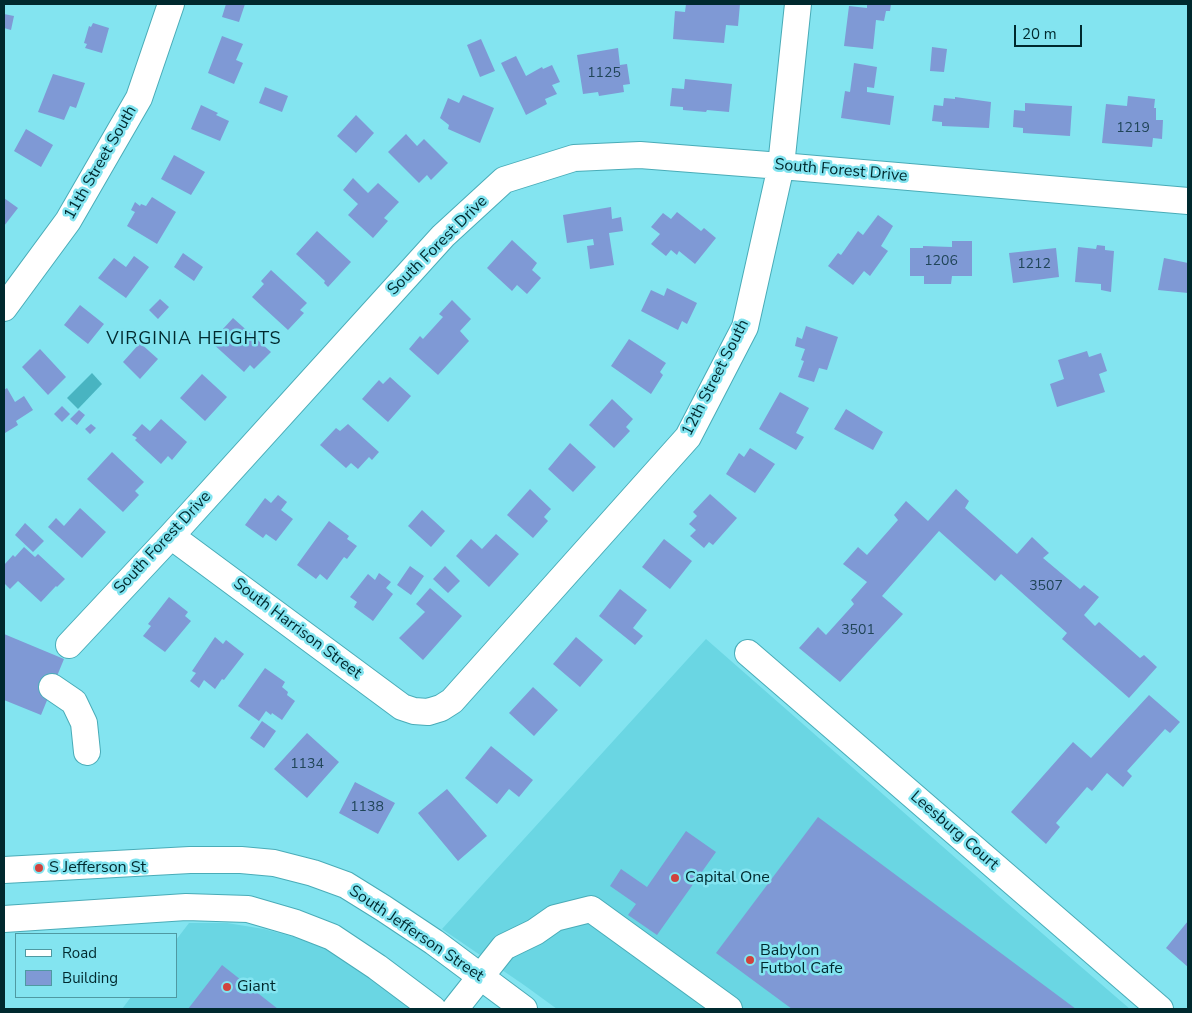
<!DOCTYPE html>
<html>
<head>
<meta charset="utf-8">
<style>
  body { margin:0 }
  #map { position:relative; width:1192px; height:1013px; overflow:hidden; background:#83e4f0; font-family:"Nunito Sans",sans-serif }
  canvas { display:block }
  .frame { position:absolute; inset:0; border:5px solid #00292e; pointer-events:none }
  .legend { position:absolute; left:15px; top:933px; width:162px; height:65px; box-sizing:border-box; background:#83e4f0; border:1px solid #4f99a2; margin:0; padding:6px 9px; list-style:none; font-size:15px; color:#00292e }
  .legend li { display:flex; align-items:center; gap:10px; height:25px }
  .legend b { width:25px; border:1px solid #4f99a2 }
  .scale { position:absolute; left:1014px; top:25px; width:68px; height:22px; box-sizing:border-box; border:2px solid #00292e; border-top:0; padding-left:6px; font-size:15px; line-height:18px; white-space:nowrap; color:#00292e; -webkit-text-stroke:4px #83e4f0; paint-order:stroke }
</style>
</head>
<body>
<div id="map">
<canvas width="1192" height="1013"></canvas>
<div class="frame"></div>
<ul class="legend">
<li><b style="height:6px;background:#fff"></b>Road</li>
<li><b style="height:14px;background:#7f99d5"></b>Building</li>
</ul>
<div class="scale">20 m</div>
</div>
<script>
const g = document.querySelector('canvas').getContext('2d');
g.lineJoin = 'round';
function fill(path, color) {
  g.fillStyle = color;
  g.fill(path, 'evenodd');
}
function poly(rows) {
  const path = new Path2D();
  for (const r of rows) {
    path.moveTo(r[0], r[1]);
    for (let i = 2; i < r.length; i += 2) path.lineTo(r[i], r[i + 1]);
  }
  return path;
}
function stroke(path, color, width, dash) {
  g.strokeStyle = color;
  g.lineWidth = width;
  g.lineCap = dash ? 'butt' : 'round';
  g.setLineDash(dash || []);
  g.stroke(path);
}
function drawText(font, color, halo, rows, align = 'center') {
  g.font = font + ' "Nunito Sans",sans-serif';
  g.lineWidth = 5;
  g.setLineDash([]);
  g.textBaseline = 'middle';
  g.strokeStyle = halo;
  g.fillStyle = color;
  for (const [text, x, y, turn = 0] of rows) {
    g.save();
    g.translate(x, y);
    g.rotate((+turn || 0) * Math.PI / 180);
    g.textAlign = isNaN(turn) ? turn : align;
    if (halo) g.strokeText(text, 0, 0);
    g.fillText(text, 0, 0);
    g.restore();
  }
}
fill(poly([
  [706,639,1007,903,1130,1009,557,1009,524,985,442,929],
  [189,923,227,923,264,929,301,939,338,954,421,1009,122,1009,131,997,176,997,176,940]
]), '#6ad6e3');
fill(poly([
  [92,373,102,384,78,409,67,398]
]), '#48b4c1');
fill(poly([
  [226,4,245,4,239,22,222,17],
  [686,4,740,4,738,26,726,25,724,43,673,39,675,11,685,12],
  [867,4,891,4,890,11,886,11,884,21,876,20,873,49,844,46,849,6,867,8],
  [4,14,14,16,11,30,4,28],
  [93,23,109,28,102,53,85,48,87,44,84,43,89,26,91,27],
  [222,36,243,44,236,60,243,63,234,84,208,73],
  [481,39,495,71,480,77,467,45],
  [932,47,947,49,944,72,930,71],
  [618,48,620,65,627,64,630,84,623,85,624,92,599,96,598,92,583,94,577,55],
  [516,56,526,76,542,67,543,69,552,65,560,82,552,85,557,94,545,99,547,104,526,115,501,63],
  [854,63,877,67,874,88,867,87,867,92,894,96,890,125,841,118,845,91,850,92],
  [53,74,85,83,76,108,70,106,64,120,38,112],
  [685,79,732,84,729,112,707,110,706,112,683,110,683,107,670,106,672,88,684,89],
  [265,87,288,96,282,112,259,103],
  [463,95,494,108,480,143,448,129,449,125,440,118,448,98,459,103],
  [1128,96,1155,99,1154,108,1156,108,1156,120,1163,120,1162,139,1153,138,1152,147,1102,143,1106,104,1127,106],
  [955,97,991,102,989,128,942,126,942,122,932,121,934,105,943,106,944,98,955,99],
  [1025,103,1072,106,1070,136,1023,133,1023,128,1013,127,1014,110,1025,111],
  [201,105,218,113,216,115,229,121,220,141,191,129],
  [356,115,374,133,356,153,337,136],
  [26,129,53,145,41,167,14,151],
  [406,134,417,146,424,139,448,163,431,180,427,175,419,183,388,152],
  [174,155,205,172,191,195,161,179],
  [353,178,368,193,378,183,399,202,384,218,388,221,373,238,348,215,358,204,343,190],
  [152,197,176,212,157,244,127,226,135,212,131,210,135,202,140,206,141,204,146,206],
  [4,198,18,208,4,226],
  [611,207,612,219,621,217,623,231,609,233,614,265,590,269,587,246,594,245,593,239,567,243,563,215],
  [677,212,701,231,704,228,716,238,695,264,679,251,677,255,671,250,666,256,651,244,660,234,651,227,663,213,671,219],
  [878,215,893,226,881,246,888,251,870,276,864,271,853,285,828,266,838,253,841,255,858,231,863,235],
  [317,231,351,262,328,287,324,283,325,281,296,254],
  [512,240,537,263,532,270,541,278,527,294,517,285,512,291,487,268],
  [952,241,972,241,972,276,952,276,951,284,924,284,924,276,910,276,910,248,923,248,923,246,952,247],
  [1097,245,1105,246,1105,250,1114,251,1111,292,1101,290,1101,284,1075,282,1078,247,1096,249],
  [1056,248,1059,277,1013,283,1009,253],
  [183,253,203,267,194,281,174,267],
  [134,256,149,267,126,298,98,278,114,258,126,267],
  [1164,258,1188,263,1188,293,1158,290],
  [271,270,307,303,300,310,304,313,288,330,252,297,264,284,261,281],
  [667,288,697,303,687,324,682,321,678,330,641,311,651,290,664,296],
  [160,299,169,307,158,319,149,310],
  [452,300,471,319,460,331,469,341,438,375,409,349,420,336,423,339,443,317,439,314],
  [80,305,104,324,88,344,64,325],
  [233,318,271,352,254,369,250,365,244,372,211,342],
  [806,326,838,337,827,370,819,368,814,382,798,377,804,361,801,360,805,349,795,346,797,337,802,339],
  [629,339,666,363,660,372,663,375,651,394,611,366],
  [140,343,158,359,140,379,123,362],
  [40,349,66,377,48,395,22,367],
  [1087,351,1089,357,1101,353,1107,371,1099,374,1105,392,1057,407,1050,384,1064,379,1058,360],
  [202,374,227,397,205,421,180,398],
  [390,377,411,396,388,422,362,399,379,380,383,384],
  [7,388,15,402,24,396,33,410,16,421,18,425,5,433,4,390],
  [780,392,809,408,796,433,804,437,796,450,759,429],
  [612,399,633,419,626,427,630,431,614,448,589,425],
  [62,406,70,414,62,422,54,414],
  [846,409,883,432,873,450,834,429],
  [79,410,85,415,77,425,70,419],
  [161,419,187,442,172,460,168,456,161,464,135,440,137,438,132,435,142,424,150,431],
  [91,424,96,428,90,434,85,429],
  [348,424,379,452,372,460,369,457,358,469,351,463,346,468,320,445,336,428,340,431],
  [570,443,596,467,573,492,548,469],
  [750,448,775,464,755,493,726,474,739,453,744,457],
  [112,452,144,482,135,491,139,495,123,512,87,479],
  [530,489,551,509,544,517,548,521,533,538,507,515],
  [956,489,969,501,965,508,1017,554,1032,537,1049,553,1043,558,1080,589,1084,585,1099,597,1084,615,1095,626,1099,622,1140,658,1144,655,1157,667,1129,698,1062,639,1067,633,1001,574,995,581,939,531,882,596,903,614,840,682,799,648,818,627,826,635,854,604,851,600,867,582,843,564,858,547,867,555,898,520,894,515,906,501,928,521],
  [710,494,737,518,713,545,709,542,704,548,690,536,696,530,689,524,697,516,693,512],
  [278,495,287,502,281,510,293,519,276,541,266,534,263,538,245,525,265,498,271,503],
  [80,508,106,532,82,558,48,527,56,518,64,526],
  [422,510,445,531,431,547,408,526],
  [329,521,349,536,347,539,357,546,347,559,344,557,327,580,320,574,316,579,297,565],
  [25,523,44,541,33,552,15,535],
  [496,534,519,554,489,587,456,556,471,539,482,549],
  [664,539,692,561,670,589,642,567],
  [24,547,35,557,38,554,65,579,57,587,56,586,41,602,18,581,10,589,4,583,4,565,13,555,15,557],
  [410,566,424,576,411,595,397,585],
  [445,566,460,581,448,593,433,579],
  [379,573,391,582,386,588,393,594,373,621,354,607,357,602,350,597,368,574,375,580],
  [430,588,462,616,423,660,399,638,425,612,416,604],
  [620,589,647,610,633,628,643,636,635,645,599,616],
  [169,597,188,612,185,616,191,621,165,652,143,636,151,626,148,624],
  [4,634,64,659,41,715,4,700],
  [215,637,223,644,226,640,244,654,224,680,222,679,215,689,204,680,199,688,190,681,196,673,192,671],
  [576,637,603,660,580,687,553,664],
  [265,668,285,682,282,687,288,692,287,695,295,701,282,720,272,713,271,715,266,711,259,721,238,706],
  [533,687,558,710,534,736,509,713],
  [1149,695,1180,722,1170,733,1165,729,1127,771,1132,776,1123,787,1107,773,1092,791,1087,787,1056,823,1060,827,1046,844,1011,812,1073,742,1091,758],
  [262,721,276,731,264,748,250,738],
  [307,733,339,762,307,798,274,769],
  [491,746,533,780,519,797,509,789,497,804,465,778],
  [355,782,395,803,378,834,339,813],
  [447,789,487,836,458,861,418,813],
  [818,817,1076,1009,792,1009,716,953],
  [686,831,716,852,657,935,628,915,636,904,610,886,621,869,647,887],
  [1188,921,1188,967,1166,948],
  [222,965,278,1009,188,1009]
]), '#7f99d5');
const minor = poly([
  [4,308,68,221,139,98,171,4],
  [171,536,402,707,414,711,428,712,441,708,452,701,688,437,745,327,781,166,798,4],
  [69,645,171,536,443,236,504,180,574,158,640,155,781,166,1188,201],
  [748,653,1160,1009],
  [52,687,74,702,84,723,87,752],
  [4,870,190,860,241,860,274,863,313,873,346,885,383,908,434,942,524,1009],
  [4,919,186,907,248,909,296,923,332,937,377,967,433,1009],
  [455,1009,504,947,535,932,555,918,591,909,729,1009]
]);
stroke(minor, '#49acb8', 28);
stroke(minor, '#fff', 26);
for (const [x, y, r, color] of [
  [39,868,5,"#d1423d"],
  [675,878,5,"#d1423d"],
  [750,960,5,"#d1423d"],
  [227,987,5,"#d1423d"]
]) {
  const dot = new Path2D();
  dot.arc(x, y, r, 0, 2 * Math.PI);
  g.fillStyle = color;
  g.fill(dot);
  stroke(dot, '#83e4f0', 2);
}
drawText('14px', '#204558', null, [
  ["1125",604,74],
  ["1219",1133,129],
  ["1206",941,262],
  ["1212",1034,265],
  ["3507",1046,587],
  ["3501",858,631],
  ["1134",307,765],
  ["1138",367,808]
]);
drawText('16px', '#00292e', '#83e4f0', [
  ["11th Street South",101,163,-60],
  ["South Forest Drive",841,171,5],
  ["South Forest Drive",438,246,-45],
  ["12th Street South",716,378,-63],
  ["South Forest Drive",163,543,-47],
  ["South Harrison Street",297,629,37],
  ["Leesburg Court",954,831,41],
  ["South Jefferson Street",416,934,34]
]);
drawText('16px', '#00292e', '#83e4f0', [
  ["S Jefferson St",49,868],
  ["Capital One",685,878],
  ["Babylon",760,951],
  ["Futbol Cafe",760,969],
  ["Giant",237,987]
], 'left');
g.letterSpacing = '1px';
drawText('18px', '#00292e', '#83e4f0', [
  ["VIRGINIA HEIGHTS",194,340]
]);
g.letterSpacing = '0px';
</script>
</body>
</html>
